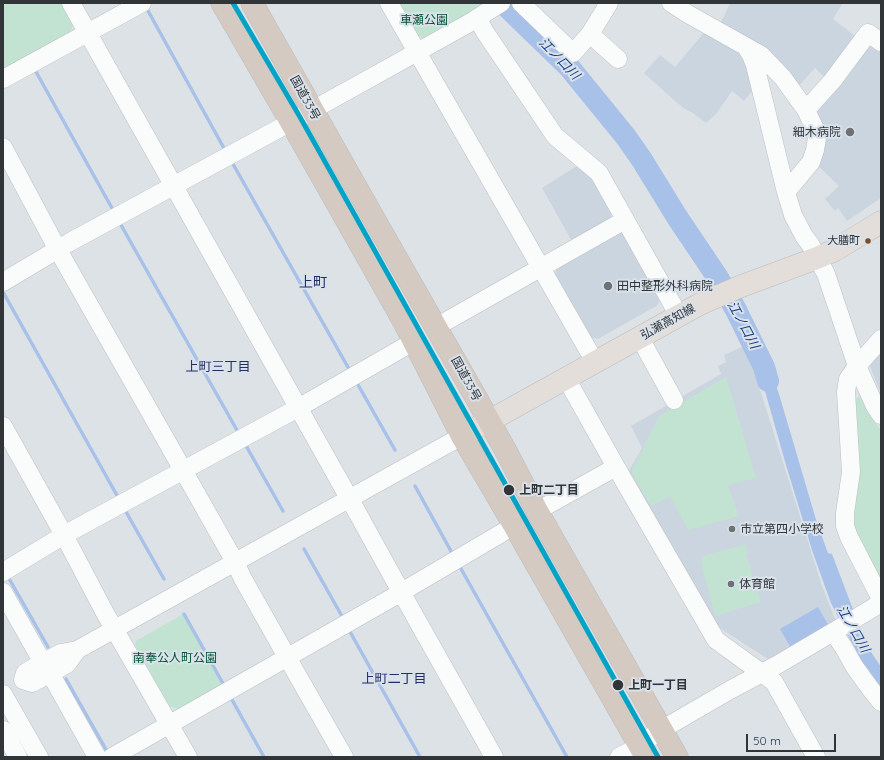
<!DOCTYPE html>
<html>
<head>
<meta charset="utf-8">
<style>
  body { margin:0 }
  #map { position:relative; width:884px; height:760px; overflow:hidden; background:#dde2e7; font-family:Quicksand,sans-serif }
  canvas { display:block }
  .frame { position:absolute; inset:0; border:4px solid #313538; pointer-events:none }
  .scale { position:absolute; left:746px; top:734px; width:90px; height:18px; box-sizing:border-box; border:2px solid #313538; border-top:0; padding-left:5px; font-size:12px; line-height:14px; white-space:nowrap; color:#313538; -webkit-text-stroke:3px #d9e2eb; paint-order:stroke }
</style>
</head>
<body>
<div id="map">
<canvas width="884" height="760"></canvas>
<div class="frame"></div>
<div class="scale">50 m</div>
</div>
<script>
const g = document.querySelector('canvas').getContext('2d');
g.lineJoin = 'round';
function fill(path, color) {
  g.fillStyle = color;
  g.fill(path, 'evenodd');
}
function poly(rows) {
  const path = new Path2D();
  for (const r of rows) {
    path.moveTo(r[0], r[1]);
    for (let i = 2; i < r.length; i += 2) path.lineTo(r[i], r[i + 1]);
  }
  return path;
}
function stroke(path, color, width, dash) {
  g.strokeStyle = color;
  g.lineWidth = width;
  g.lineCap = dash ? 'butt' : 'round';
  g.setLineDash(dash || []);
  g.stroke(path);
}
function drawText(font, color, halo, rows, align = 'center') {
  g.font = font + ' Quicksand,"Noto Sans JP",sans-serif';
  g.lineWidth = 4;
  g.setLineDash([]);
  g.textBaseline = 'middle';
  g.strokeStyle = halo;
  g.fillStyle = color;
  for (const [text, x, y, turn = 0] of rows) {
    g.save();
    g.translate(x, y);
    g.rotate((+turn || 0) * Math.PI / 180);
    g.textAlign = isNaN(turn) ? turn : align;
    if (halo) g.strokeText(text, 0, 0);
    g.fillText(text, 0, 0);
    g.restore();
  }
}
fill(poly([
  [730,3,843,3,833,19,860,40,828,80,815,68,795,90,719,27],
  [707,29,738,47,756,86,744,101,732,91,716,114,706,123,693,113,685,109,675,101,644,73,660,55,675,67],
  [870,38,881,45,881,197,878,200,847,221,838,208,835,211,825,199,839,186,814,162,811,112],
  [580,164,596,177,613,207,609,222,573,243,542,188],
  [614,231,628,234,660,295,658,305,598,339,586,336,554,278,558,264],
  [881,344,881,394,870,366,873,354],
  [746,345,822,586,837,624,771,661,715,625,628,472,642,448,631,426,721,374,718,366,726,362,724,355]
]), '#cbd5df');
fill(poly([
  [7,3,63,3,74,22,69,36,3,72,3,5],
  [395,3,494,3,427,39,413,35],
  [726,377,756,478,728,485,739,516,688,530,670,496,651,506,631,472,659,416],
  [859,396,881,431,881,584,853,532,851,516,853,401],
  [745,544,748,553,746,554,761,602,715,616,702,566,701,559,702,559,701,557],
  [183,614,224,687,182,710,169,706,135,645,136,641]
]), '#c2e3d2');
fill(poly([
  [762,353,770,370,779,394,817,523,828,553,832,554,865,641,871,652,881,667,881,687,863,663,839,619,831,603,823,581,812,550,786,465,761,377,752,354],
  [818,607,829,626,791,648,780,629]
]), '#a8c1e8');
stroke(poly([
  [147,9,225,150],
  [35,70,113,210],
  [233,164,349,369],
  [121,225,238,432],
  [3,292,119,499],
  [357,383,395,450],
  [245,444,283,511],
  [415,486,452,553],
  [125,510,164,579],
  [304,549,343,618],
  [460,567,567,757],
  [7,575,48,647],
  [184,614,225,687],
  [349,630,420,757],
  [66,679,108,753],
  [231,698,264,757]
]), '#a8c1e8', 3.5);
stroke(poly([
  [503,3,569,67,626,137,642,160,677,217,718,278,736,310,764,367,768,381]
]), '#a8c1e8', 22);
const minor = poly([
  [71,3,358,514,395,581,494,757],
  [389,3,595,362],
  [521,3,573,53,590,34,609,3],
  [671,3,688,14,761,55,783,78,806,110,815,129,817,138,815,150,811,162,786,192],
  [477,18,485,32,555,136,599,173,679,316],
  [590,34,618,59],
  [746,47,751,55,755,65,786,192,793,215,804,236,810,244,826,274,857,366,875,406,881,415],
  [3,79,142,3],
  [806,110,833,80,868,33,881,42],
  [3,147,58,250,183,470,235,562,243,579,287,657,344,757],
  [3,282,70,242,291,122,428,46,471,22,501,3],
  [436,327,625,220],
  [640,338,674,400],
  [881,339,857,366,848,379,846,392,851,472,845,513,845,526,849,537,881,599],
  [566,378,616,467,716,640,774,682,816,757],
  [3,426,64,535,105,613,188,757],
  [537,511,616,467],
  [3,572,64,535,298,408,413,342],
  [3,592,43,663],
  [833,632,844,648,854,666,872,691,881,702],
  [77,650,67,664,32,683,23,680,25,673,33,668,61,653,77,650,462,436],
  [50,673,97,757],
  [3,694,39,757],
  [3,730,18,757],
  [112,757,388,600,500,534,514,525],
  [619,757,632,750,661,730,730,690,777,665,833,632,881,603]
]);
const major = poly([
  [462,436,700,304,739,287,817,258,835,250,881,222]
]);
const highway = poly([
  [222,3,291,122,403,320,462,436,514,525,646,757],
  [252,3,373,217,474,394,507,453,537,511,677,757]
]);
stroke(minor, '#bbbfc3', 19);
stroke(major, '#bbbdbf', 23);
stroke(highway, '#bbbdbf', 23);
stroke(minor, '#fafbfb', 18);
stroke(major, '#e3ded9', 22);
stroke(highway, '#d4cac1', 22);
stroke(poly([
  [233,3,300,117,658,757]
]), '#02a3c6', 5);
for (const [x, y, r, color] of [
  [850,132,5,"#6d7275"],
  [868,241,3.5,"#7a4b2a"],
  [608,286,5,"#6d7275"],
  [509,490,6,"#313538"],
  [732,529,4,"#6d7275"],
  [731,584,4,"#6d7275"],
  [618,685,6,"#313538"]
]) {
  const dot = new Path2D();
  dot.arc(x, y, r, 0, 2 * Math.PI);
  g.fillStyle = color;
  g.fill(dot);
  stroke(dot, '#d9e2eb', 1.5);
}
drawText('11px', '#313538', '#d9e2eb', [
  ["大膳町",860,241]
], 'right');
drawText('12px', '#00522f', '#d9e2eb', [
  ["車瀬公園",424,20],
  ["南奉公人町公園",175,658]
]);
drawText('12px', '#313538', '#d9e2eb', [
  ["国道33号",305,98,61],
  ["弘瀬高知線",668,322,-29],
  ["国道33号",466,379,61]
]);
drawText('12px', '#313538', '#d9e2eb', [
  ["細木病院",841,132,"right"],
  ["田中整形外科病院",617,286],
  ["市立第四小学校",740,529],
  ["体育館",739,584]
], 'left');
drawText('bold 12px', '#313538', '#d9e2eb', [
  ["上町二丁目",519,490],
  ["上町一丁目",628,685]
], 'left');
drawText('italic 13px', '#183f7f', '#d9e2eb', [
  ["江ノ口川",559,59,46],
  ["江ノ口川",743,325,62],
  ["江ノ口川",853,629,60]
]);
drawText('13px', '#232d65', '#d9e2eb', [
  ["上町三丁目",218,367],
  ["上町二丁目",394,679]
]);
drawText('14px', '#232d65', '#d9e2eb', [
  ["上町",313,283]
]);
</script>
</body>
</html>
